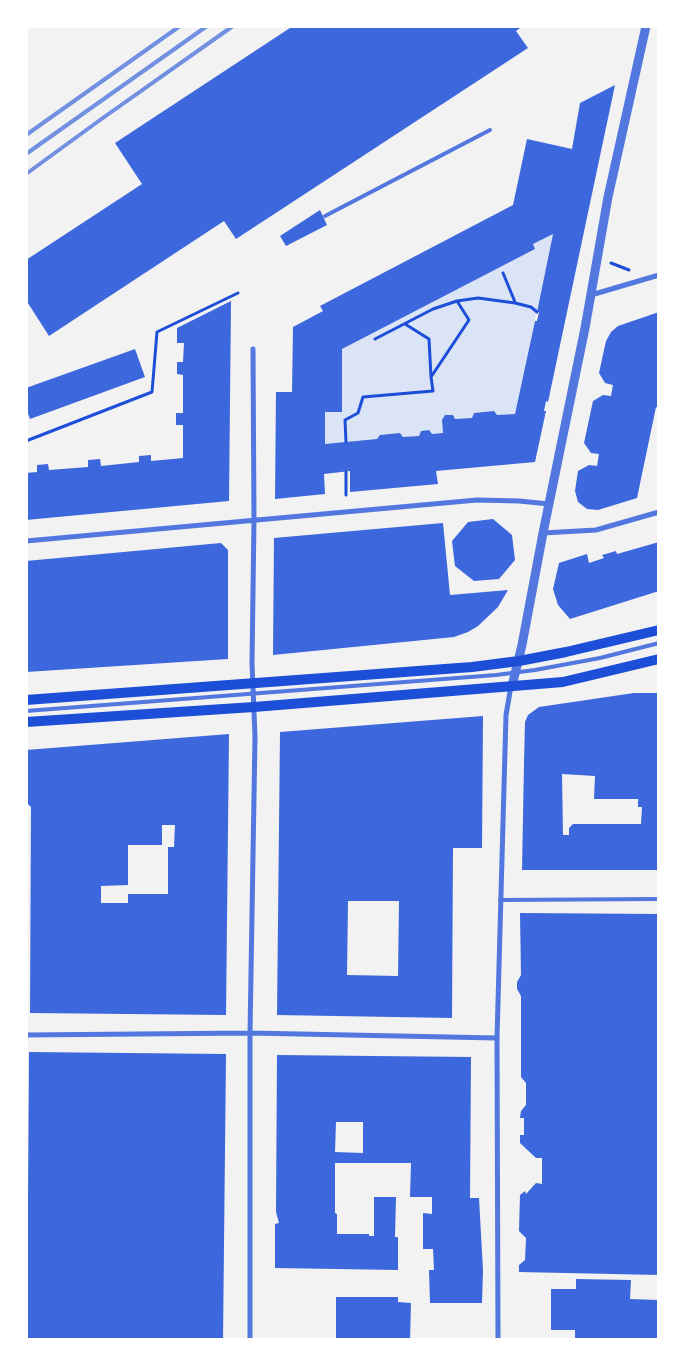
<!DOCTYPE html>
<html>
<head>
<meta charset="utf-8">
<style>
  body { margin:0 }
  #map { position:relative; width:685px; height:1366px; overflow:hidden; background:#f2f2f2; font-family:Commissioner,sans-serif }
  canvas { display:block }
  .frame { position:absolute; inset:0; border:28px solid #fff; pointer-events:none }
</style>
</head>
<body>
<div id="map">
<canvas width="685" height="1366"></canvas>
<div class="frame"></div>
</div>
<script>
const g = document.querySelector('canvas').getContext('2d');
g.lineJoin = 'round';
function fill(path, color) {
  g.fillStyle = color;
  g.fill(path, 'evenodd');
}
function poly(rows) {
  const path = new Path2D();
  for (const r of rows) {
    path.moveTo(r[0], r[1]);
    for (let i = 2; i < r.length; i += 2) path.lineTo(r[i], r[i + 1]);
  }
  return path;
}
function stroke(path, color, width, dash) {
  g.strokeStyle = color;
  g.lineWidth = width;
  g.lineCap = dash ? 'butt' : 'round';
  g.setLineDash(dash || []);
  g.stroke(path);
}
fill(poly([
  [553,234,515,414,497,415,494,411,474,413,472,418,455,419,453,415,446,415,442,420,443,433,432,434,429,430,421,431,419,436,403,437,400,433,380,435,377,439,325,444,325,412,342,411,342,349,535,249,533,244]
]), '#dbe4f7');
fill(poly([
  [293,26,523,26,516,31,528,48,236,239,224,221,49,336,26,300,26,260,142,184,115,143],
  [615,85,548,402,546,401,544,411,546,411,535,462,436,471,438,484,350,492,350,471,324,474,325,494,275,499,276,392,292,392,293,327,323,311,320,306,513,205,527,139,572,149,580,103],
  [553,234,537,312,539,312,537,321,535,321,515,414,497,415,494,411,474,413,472,418,455,419,453,415,445,415,442,420,443,433,432,434,429,430,421,431,419,436,403,437,400,433,380,435,377,439,325,444,325,412,342,412,342,349,535,249,533,244],
  [320,210,327,225,286,246,280,236],
  [231,301,229,501,26,520,26,473,37,472,37,465,48,464,49,470,88,467,88,460,100,459,101,466,139,462,139,456,151,455,151,461,183,458,183,425,176,425,176,413,183,413,183,375,177,374,177,362,183,362,184,343,177,343,177,328],
  [659,312,659,406,658,408,656,407,637,498,598,510,587,509,578,502,575,491,578,471,589,465,597,466,599,454,591,453,584,443,593,401,603,395,611,396,613,385,605,383,599,373,606,341,611,332,618,326],
  [135,349,145,377,30,419,26,408,26,388],
  [493,519,512,535,515,560,499,579,474,581,455,566,452,541,468,522],
  [443,523,450,595,508,590,498,607,478,626,468,632,454,637,273,655,274,538],
  [659,542,659,591,570,619,558,605,553,589,559,563,587,554,589,563,604,558,602,555,616,551,617,554],
  [221,543,228,550,228,659,26,672,26,561],
  [634,693,659,693,659,870,522,870,524,763,525,722,528,715,539,707],
  [562,774,595,776,594,799,638,799,638,807,642,807,641,824,573,824,569,828,569,835,563,835],
  [483,716,482,848,453,848,452,1018,277,1015,280,732],
  [348,901,399,901,398,976,347,975],
  [229,734,226,1015,30,1013,31,807,26,802,26,750],
  [162,825,175,825,174,847,168,847,168,894,128,894,128,903,101,903,101,886,128,885,128,845,162,845],
  [520,913,659,914,659,1275,519,1272,519,1265,525,1260,526,1238,519,1231,520,1195,525,1191,526,1194,536,1183,542,1184,542,1158,536,1158,520,1143,520,1135,524,1135,524,1118,520,1118,521,1111,526,1105,526,1083,521,1077,521,996,517,989,517,982,521,975],
  [29,1052,226,1054,223,1340,27,1340],
  [277,1055,471,1057,470,1198,479,1198,483,1270,482,1303,430,1303,429,1270,434,1270,433,1249,423,1249,423,1213,432,1214,432,1197,410,1197,411,1163,335,1163,335,1213,337,1214,337,1234,369,1234,369,1236,374,1236,374,1197,396,1197,395,1237,398,1237,398,1270,275,1268,275,1224,279,1223,276,1212],
  [336,1122,363,1122,363,1153,335,1152],
  [576,1279,631,1280,630,1299,659,1300,659,1340,575,1339,575,1330,551,1330,551,1289,576,1289],
  [336,1297,398,1297,398,1302,411,1303,410,1340,336,1340]
]), '#3d67dc');
stroke(poly([
  [611,263,629,270],
  [503,273,515,302],
  [405,324,429,339,431,377],
  [375,339,433,309,457,301,478,298,515,303,531,307,537,312],
  [26,441,152,392,157,332,238,293],
  [346,442,345,420,358,413,363,397,433,391,431,377,469,320,457,301],
  [346,495,346,472]
]), '#1d4ed8', 3);
stroke(poly([
  [325,216,490,130],
  [26,711,496,675,535,670,600,658,659,643],
  [500,900,659,899]
]), '#5277de', 4);
stroke(poly([
  [591,295,659,275],
  [543,533,596,530,659,512],
  [26,541,477,500,519,501,549,504],
  [26,1035,250,1033,497,1038],
  [250,1340,250,1033,255,737,252,663,254,520,253,349],
  [498,1340,497,1038,506,715,511,686]
]), '#5277de', 5);
stroke(poly([
  [512,686,522,645,543,533,585,328,608,197,646,26]
]), '#5277de', 9);
stroke(poly([
  [26,700,472,667,519,661,566,652,659,630],
  [26,722,254,707,563,682,659,659]
]), '#1d4ed8', 10);
stroke(poly([
  [26,135,180,26],
  [26,154,207,26],
  [26,174,100,120,233,26]
]), '#7290e2', 4);
</script>
</body>
</html>
